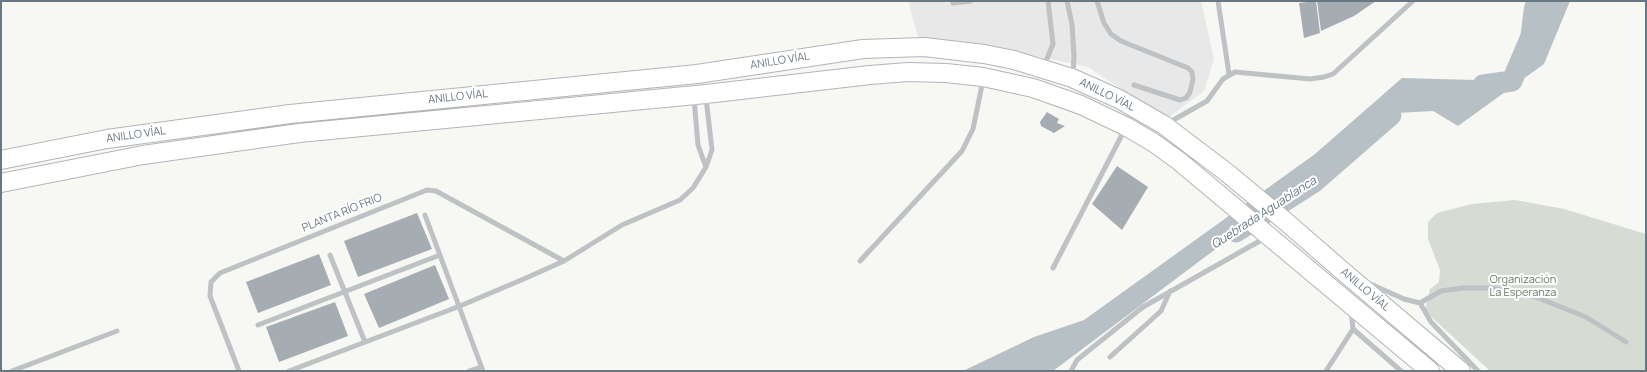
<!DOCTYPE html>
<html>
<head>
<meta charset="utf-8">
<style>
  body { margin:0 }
  #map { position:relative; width:1647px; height:372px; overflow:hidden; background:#f7f7f4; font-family:Manrope,sans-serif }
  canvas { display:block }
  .frame { position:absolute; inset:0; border:2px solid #697782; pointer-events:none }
</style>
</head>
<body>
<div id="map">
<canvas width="1647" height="372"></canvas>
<div class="frame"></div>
</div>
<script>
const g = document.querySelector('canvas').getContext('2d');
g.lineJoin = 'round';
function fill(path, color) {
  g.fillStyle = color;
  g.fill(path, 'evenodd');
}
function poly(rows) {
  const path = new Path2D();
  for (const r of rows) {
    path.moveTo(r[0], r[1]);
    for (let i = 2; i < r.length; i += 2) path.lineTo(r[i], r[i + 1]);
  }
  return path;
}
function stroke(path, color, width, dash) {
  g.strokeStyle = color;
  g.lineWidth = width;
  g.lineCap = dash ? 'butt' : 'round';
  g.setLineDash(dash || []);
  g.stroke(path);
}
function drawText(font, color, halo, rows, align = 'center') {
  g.font = font + ' Manrope,sans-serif';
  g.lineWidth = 4;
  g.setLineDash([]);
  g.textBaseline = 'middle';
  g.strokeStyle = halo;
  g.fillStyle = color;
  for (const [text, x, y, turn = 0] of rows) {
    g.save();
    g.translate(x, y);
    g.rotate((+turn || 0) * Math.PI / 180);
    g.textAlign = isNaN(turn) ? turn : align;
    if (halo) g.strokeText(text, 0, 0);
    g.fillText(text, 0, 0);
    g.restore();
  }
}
fill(poly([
  [908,1,1201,1,1214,59,1204,91,1166,119,1088,67,1011,51,920,45]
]), '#e7e8e7');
fill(poly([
  [1515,200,1564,209,1646,234,1646,371,1490,371,1425,311,1430,289,1439,282,1440,270,1428,239,1428,222,1437,213,1472,204]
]), '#d6dbd4');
fill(poly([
  [1526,1,1570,1,1544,64,1458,126,1433,111,1397,113,1053,371,963,371,1034,337,1084,320,1315,154,1402,78,1512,81,1516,71,1524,7]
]), '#b7c1c5');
stroke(poly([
  [1483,85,1512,81,1546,1],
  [1236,232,1313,183,1391,115]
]), '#b7c1c5', 21);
fill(poly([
  [1316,1,1320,33,1304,38,1299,3],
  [1317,1,1376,1,1354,16,1321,31],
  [1047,112,1059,119,1057,123,1065,126,1054,133,1041,126,1040,122],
  [1117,166,1148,187,1122,230,1092,204],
  [417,213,432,249,358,277,344,241],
  [319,254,331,285,258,313,246,282],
  [435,265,449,299,379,328,364,294],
  [335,302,348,336,279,362,266,327]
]), '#a6adb2');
const highway = poly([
  [1,160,107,139,290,114,697,74,863,49,924,47,984,54,1014,60,1072,78,1119,99,1164,125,1226,172,1284,220,1345,273,1461,371],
  [1,183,143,155,299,133,706,94,870,75,908,72,946,73,983,77,1033,88,1081,105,1127,127,1154,143,1179,161,1430,371]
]);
stroke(highway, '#b2b5b8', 20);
stroke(poly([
  [1067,1,1072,24,1074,56,1073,75],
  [1097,1,1104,23,1111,34,1121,41,1188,68,1192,72,1193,79,1190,92,1186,98,1180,100,1134,85],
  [1218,1,1229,74],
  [953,3,971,1],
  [1044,66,1053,44,1048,1],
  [694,98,698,145,706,167],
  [1168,123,1207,101,1223,79,1235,72,1310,79,1324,77,1333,74,1413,1],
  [425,215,483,371],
  [330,255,365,342],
  [860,261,962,151,973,129,983,80],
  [1053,268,1125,129],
  [1366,282,1404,299,1420,303,1441,291,1462,288,1490,288,1526,293,1586,317,1626,342],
  [1420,303,1431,322,1478,371],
  [1351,311,1353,329,1401,371],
  [258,325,440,255],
  [1110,357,1161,311,1170,291],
  [12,371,117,331],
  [239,371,210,296,211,282,220,273,427,190,436,191,564,261],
  [289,371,460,306,526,278,564,261,622,225,680,200,693,188,706,167,712,150,706,98],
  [469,371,481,367],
  [1071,371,1077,360,1143,307,1265,238],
  [1326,371,1353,329]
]), '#bec2c5', 5);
stroke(highway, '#fff', 18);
drawText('11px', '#697782', '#fff', [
  ["ANILLO VÍAL",780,61,-9],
  ["ANILLO VÍAL",1107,95,26],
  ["ANILLO VÍAL",458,97,-6],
  ["ANILLO VÍAL",136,135,-8],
  ["PLANTA RÍO FRIO",342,213,-22],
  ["ANILLO VÍAL",1365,290,40]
]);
drawText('11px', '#6b7a67', '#fff', [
  ["Organización",1523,280],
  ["La Esperanza",1523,293]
]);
drawText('italic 12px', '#64777f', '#fff', [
  ["Quebrada Aguablanca",1264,213,-33]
]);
</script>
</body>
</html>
